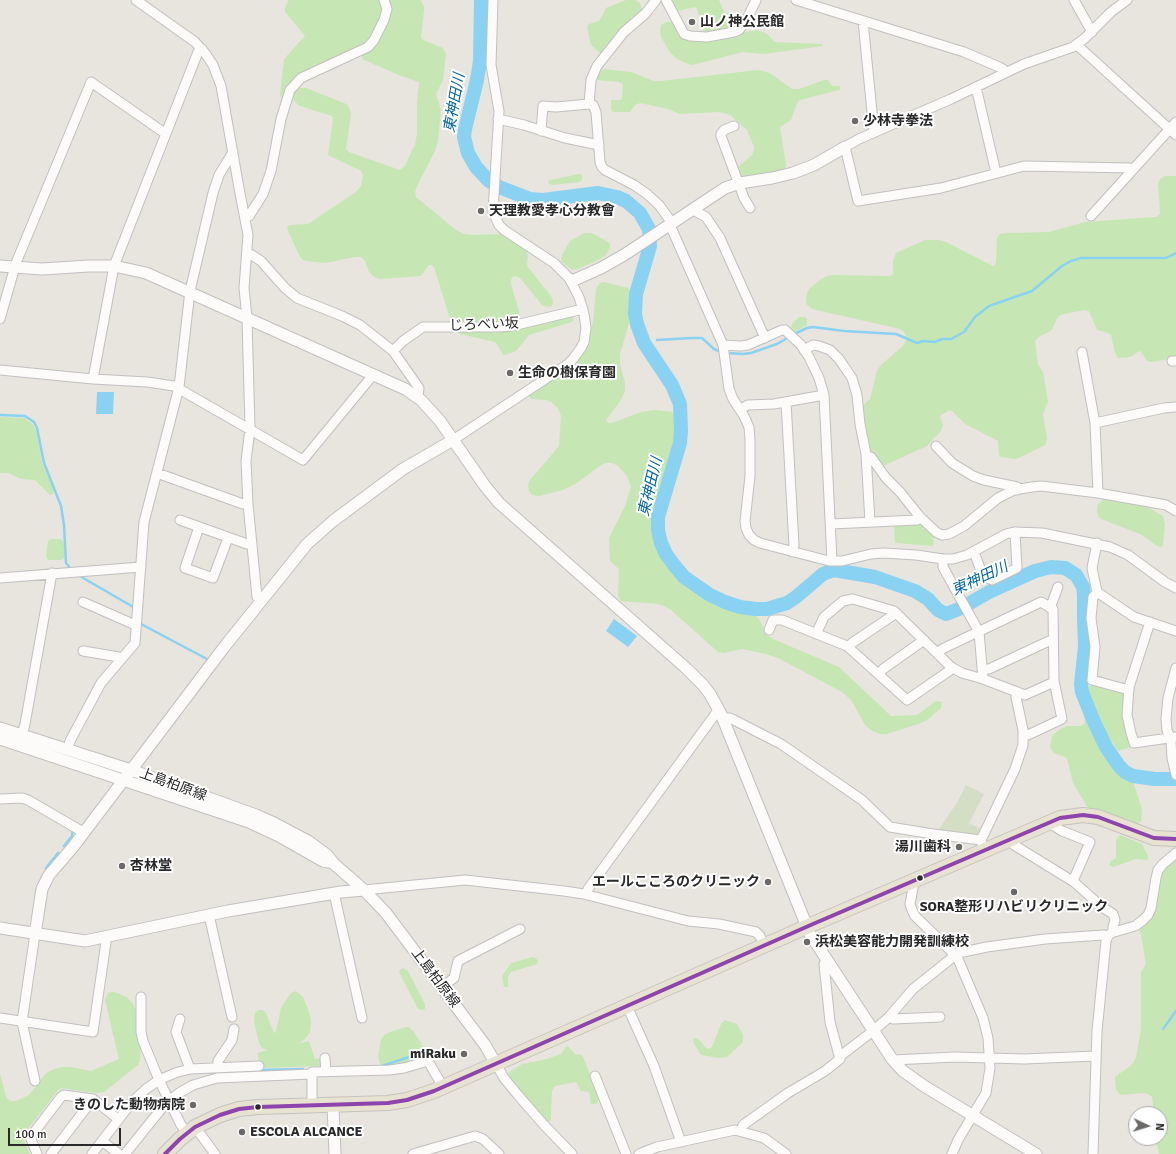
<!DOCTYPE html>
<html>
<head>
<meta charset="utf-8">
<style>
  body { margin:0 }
  #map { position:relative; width:1176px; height:1154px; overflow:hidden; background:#e8e4de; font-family:Signika,sans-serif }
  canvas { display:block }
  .north { position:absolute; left:1128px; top:1106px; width:40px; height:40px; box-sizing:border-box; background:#fff; border:1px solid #a9a9a9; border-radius:50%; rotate:94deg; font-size:11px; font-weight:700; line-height:16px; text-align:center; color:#292929 }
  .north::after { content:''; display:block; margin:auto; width:14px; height:18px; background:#6c6a68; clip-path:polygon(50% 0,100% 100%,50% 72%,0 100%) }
  .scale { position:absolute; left:8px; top:1128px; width:113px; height:18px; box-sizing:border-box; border:2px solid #292929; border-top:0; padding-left:5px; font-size:12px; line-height:14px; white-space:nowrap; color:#292929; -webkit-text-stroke:3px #fff; paint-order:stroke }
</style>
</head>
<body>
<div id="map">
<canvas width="1176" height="1154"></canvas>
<div class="north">N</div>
<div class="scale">100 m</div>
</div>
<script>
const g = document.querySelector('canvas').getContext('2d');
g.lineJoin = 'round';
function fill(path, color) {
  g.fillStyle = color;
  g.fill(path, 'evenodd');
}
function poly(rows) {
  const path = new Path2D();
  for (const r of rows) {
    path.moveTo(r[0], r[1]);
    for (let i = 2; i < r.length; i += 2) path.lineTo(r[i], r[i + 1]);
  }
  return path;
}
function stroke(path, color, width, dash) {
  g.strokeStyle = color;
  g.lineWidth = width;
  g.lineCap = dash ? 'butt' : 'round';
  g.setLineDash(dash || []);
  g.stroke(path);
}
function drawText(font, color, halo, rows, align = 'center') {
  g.font = font + ' Signika,"Noto Sans JP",sans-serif';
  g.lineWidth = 4;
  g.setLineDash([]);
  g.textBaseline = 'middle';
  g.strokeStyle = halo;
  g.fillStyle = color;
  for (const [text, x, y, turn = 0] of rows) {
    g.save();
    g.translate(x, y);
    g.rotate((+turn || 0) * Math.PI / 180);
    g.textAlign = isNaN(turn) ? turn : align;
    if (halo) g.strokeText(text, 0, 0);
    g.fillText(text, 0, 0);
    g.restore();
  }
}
fill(poly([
  [288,0,381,0,383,14,369,42,307,71,283,97,281,97,280,94,284,59,305,36,285,12,285,9],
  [388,0,421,0,424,7,424,11,421,37,423,40,443,48,446,54,443,80,436,94,441,110,438,141,435,151,417,186,415,192,416,197,456,230,464,234,473,235,500,234,526,250,528,255,527,266,551,296,553,301,552,306,547,307,542,305,520,278,516,276,512,277,511,280,511,284,520,315,518,321,516,322,455,324,452,322,450,319,434,267,432,265,429,265,427,267,424,272,420,276,380,279,374,277,369,272,365,261,361,257,355,257,326,263,307,261,303,260,300,257,288,231,287,228,289,225,307,224,311,222,356,192,361,186,363,175,361,171,328,155,333,119,332,116,300,106,295,102,293,97,295,90,300,88,306,88,344,103,348,105,351,114,346,149,349,152,400,170,405,166,415,144,417,134,417,103,419,82,401,76,362,59,363,55,370,50],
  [626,0,635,0,639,2,642,9,641,12,639,15,631,17,630,22,604,53,600,53,591,45,587,27,589,24,599,21,606,8],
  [669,0,719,0,725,14,729,12,736,29,706,34,696,7,677,11,675,10],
  [666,22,672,22,677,26,680,33,714,38,757,30,766,33,775,42,822,44,823,46,764,54,743,52,696,64,691,65,677,59,669,51,661,37,660,30,661,25],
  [604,69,631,72,654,81,661,81,758,70,770,73,792,89,799,89,824,80,828,80,832,86,839,86,841,88,839,90,800,100,796,105,791,120,780,127,786,165,784,171,742,178,738,167,752,155,754,150,754,147,747,130,730,115,719,112,680,114,668,109,640,103,635,105,630,112,613,112,611,110,611,102,612,100,620,100,622,98,623,84,619,82,598,80,597,77,600,71],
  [579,174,581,174,583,177,581,181,579,182,552,185,548,183,548,181,551,180],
  [1165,176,1176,176,1176,358,1151,362,1147,361,1141,352,1139,351,1131,357,1118,358,1115,353,1111,335,1108,333,1097,330,1089,311,1084,310,1060,315,1056,320,1052,330,1039,337,1035,341,1038,365,1043,372,1048,402,1043,414,1047,439,1045,445,1021,457,1015,459,1001,457,999,455,998,441,965,424,952,411,949,410,940,416,943,425,941,431,927,446,885,465,881,465,871,453,870,448,864,428,862,406,870,399,877,370,882,364,903,346,906,341,906,336,904,332,900,329,812,309,807,305,806,302,807,293,809,289,821,279,827,276,833,275,890,276,893,274,893,261,896,253,925,240,939,240,946,242,993,266,995,265,996,262,997,238,1000,234,1005,233,1049,232,1085,222,1156,217,1160,214,1160,212,1158,184,1160,179],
  [584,233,589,233,594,234,608,242,610,244,610,248,606,255,600,259,578,269,572,270,561,261,562,255,570,241],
  [604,282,628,288,631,292,632,297,629,323,620,354,620,364,625,383,625,391,621,400,606,420,608,423,612,423,641,412,655,410,672,412,676,417,677,430,674,454,661,490,654,517,654,530,657,544,663,556,682,579,694,590,708,599,724,606,755,615,759,619,768,636,773,639,839,667,891,716,917,715,936,701,942,702,941,708,927,720,921,723,887,734,880,734,872,731,865,725,851,700,842,692,778,658,766,654,742,649,724,653,718,652,671,610,666,607,658,604,621,601,618,596,619,569,611,562,610,560,609,538,625,506,631,487,627,476,618,466,612,463,606,463,601,465,577,483,563,490,539,496,532,495,529,491,528,485,530,480,559,446,561,416,558,408,551,402,546,400,531,399,529,396,576,362,581,356,588,343,593,322,596,289,600,283],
  [571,315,574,319,572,322,529,335,516,351,505,355,503,354,498,346,495,342,460,334,458,332,459,330],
  [799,317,805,317,807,319,807,325,796,331,792,331,791,326,793,323],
  [0,417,24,418,33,424,37,433,42,463,54,489,53,494,50,495,35,480,21,479,8,473,0,473],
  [1109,499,1142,504,1163,516,1165,524,1163,546,1160,547,1157,546,1142,535,1099,518,1097,512,1098,504,1103,500],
  [894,524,923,525,934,535,933,546,895,543],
  [60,539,62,540,64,543,64,558,61,560,48,560,46,556,48,541,51,539],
  [1094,684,1123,692,1125,694,1127,734,1131,747,1118,751,1112,742,1106,754,1109,761,1124,762,1128,767,1142,809,1141,821,1137,825,1088,808,1073,783,1067,758,1054,753,1050,748,1052,736,1060,729,1068,726,1081,726,1085,723,1082,699,1089,687],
  [1120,835,1142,844,1148,856,1148,858,1147,860,1136,859,1113,867,1109,865,1111,861,1116,858,1116,840],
  [1176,857,1176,1154,1159,1154,1155,1138,1160,1138,1160,1114,1154,1114,1152,1097,1148,1094,1143,1093,1121,1095,1116,1090,1115,1077,1129,1067,1133,1063,1136,1057,1141,1030,1141,972,1146,964,1140,929,1161,872],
  [533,957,536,958,538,961,537,964,511,972,508,977,508,987,504,987,502,976,511,963],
  [403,968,408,971,425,1004,425,1009,423,1010,418,1009,400,974,399,971],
  [296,991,303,997,309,1012,311,1022,310,1032,305,1039,300,1043,309,1041,315,1059,322,1059,322,1066,259,1068,258,1053,267,1050,261,1047,259,1043,254,1022,255,1013,258,1010,263,1010,266,1013,273,1031,274,1033,276,1032,281,1008,288,997,291,993],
  [112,992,117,993,127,997,133,1004,137,1012,141,1047,140,1060,138,1065,104,1092,96,1093,62,1088,58,1090,24,1134,24,1141,30,1154,0,1154,0,1073,6,1097,10,1101,16,1101,29,1095,46,1073,54,1069,62,1067,71,1067,91,1071,119,1059,105,1000,108,993],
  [725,1020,737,1024,743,1035,743,1042,727,1057,719,1058,701,1055,693,1042,694,1038,698,1039,706,1048,709,1049,712,1047,721,1024],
  [406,1027,409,1027,414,1032,425,1050,426,1054,425,1057,403,1065,385,1067,381,1065,379,1061,378,1055,381,1040,384,1035,390,1032],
  [568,1046,575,1054,582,1055,583,1057,598,1094,598,1101,596,1104,591,1104,589,1092,581,1091,576,1082,555,1086,552,1091,551,1115,551,1120,548,1123,510,1079,508,1076,509,1072,522,1064,547,1059,561,1054,566,1047]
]), '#c6e7b3');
fill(poly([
  [966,785,984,794,969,823,982,830,979,835,977,836,937,832,958,801]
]), '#d3dec4');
fill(poly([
  [97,392,114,392,113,414,96,414],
  [614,619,637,636,628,647,606,631]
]), '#8ad2f2');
stroke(poly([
  [794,334,807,328,813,327,844,331,896,334,917,343,923,341,935,342,942,339,951,339,964,332,975,317,989,306,1032,291,1062,266,1071,261,1081,258,1166,258,1176,253],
  [657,340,692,338,702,338,714,349,721,352],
  [643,341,648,341],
  [727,353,743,354,751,353,777,344,789,337],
  [0,415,25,416,34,422,37,428,44,463,61,506,64,525,66,563,70,568],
  [78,575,135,608],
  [141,624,207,659],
  [64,846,72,836,73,829],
  [46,868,58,853],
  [1163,1029,1176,1011],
  [382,1066,427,1051],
  [258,1070,303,1069]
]), '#8ad2f2', 2.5);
stroke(poly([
  [481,0,480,61,477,80,465,129,464,137,468,153,476,167,488,180,499,187,530,199,543,200,598,193,617,197,626,201,640,213,649,229,650,246,636,294,635,314,637,324,644,343,672,385,680,404,681,431,680,443,658,517,658,530,661,543,666,554,674,565,684,577,710,595,725,602,740,607,756,609,767,609,787,603,796,597,823,574,834,570,875,577,915,591,928,599,938,610,946,614,959,609,993,590,1035,571,1051,567,1065,568,1076,575,1083,587,1084,595,1084,618,1085,646,1081,684,1082,692,1094,722,1106,747,1119,766,1125,772,1133,776,1155,779,1176,779]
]), '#8ad2f2', 14);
const minor = poly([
  [136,0,195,42,205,53,213,65,221,86,239,188,248,235,244,288,247,318,250,429,246,461,248,504,257,597,262,600],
  [666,0,684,34,690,36,707,37,734,32,739,30,748,17,756,0],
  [796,0,964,52,999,67,1003,69,1005,73],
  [1074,0,1092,32],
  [1127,0,1111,12,1084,39,1073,47,1024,64,951,99,859,139,845,147,858,201,941,188,1024,166,1130,168,1132,170],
  [863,21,874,132],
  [1077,45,1176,135],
  [976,87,996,173],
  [589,104,591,80,597,66,624,32,646,13,656,0],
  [498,119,524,125,565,138,599,145],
  [734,126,724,130,721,134,721,136,744,198,750,208],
  [541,131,543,106,556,107,589,104,593,105,596,112,600,162,602,167,605,170,634,185,647,194,659,205,672,223],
  [693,209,695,211,706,217,720,238,765,338],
  [1091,216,1176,122],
  [245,217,249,216,263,194,271,171,281,119,290,90,301,78,368,47,374,40,384,20,387,9,384,0],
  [670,225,723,345,729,389,733,399,744,416,749,427,750,440,750,476,745,521,746,528,749,535,754,540,760,543,829,561,842,561,871,554,884,553,916,555,943,559,953,559,967,555,1006,534,1014,532,1042,533,1110,547,1128,555,1165,582,1176,588],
  [247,254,252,255,261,261,285,288,297,298,342,316,360,325,393,351,419,388,418,397],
  [0,319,16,263,91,82,166,134],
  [723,345,741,346,748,345,782,330,785,330,801,345,809,357,819,378,824,395,832,561],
  [804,350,813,345,819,346,830,350,839,359,852,378,857,395,860,424,866,454,870,522],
  [393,351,403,341,423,327,498,327,512,326,583,309],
  [1082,352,1095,423,1098,493],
  [1172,361,1176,361],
  [0,370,93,379,147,382,174,386,303,460,373,375],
  [93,379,114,266,198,52,202,49],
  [786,402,794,545,792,552],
  [740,409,748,405,774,404,824,395],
  [1095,423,1164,408,1176,407],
  [453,440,568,364,573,359,581,348,584,342,586,328,584,314,579,297,569,278,554,263,504,230,499,225,493,212,499,111,491,65,493,0],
  [936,446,952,463,973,476,984,480,1017,487,1017,490],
  [867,457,871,457,886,478,900,492,920,517,936,532,942,535,949,534,964,526,998,498,1014,490,1032,487,1041,486,1098,493,1166,505,1176,511],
  [157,473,243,504,248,504],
  [180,520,247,544,252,544],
  [831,524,917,520,920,517],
  [199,527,185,568,213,578,228,538],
  [1097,543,1092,568,1097,592],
  [974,552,983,576,992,580,1017,568,1015,532],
  [943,559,943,567,979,632,983,679],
  [0,578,141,567],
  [83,602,133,624,136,624],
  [1050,608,1058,587],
  [1150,622,1129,687,1127,715,1131,733,1134,743,1176,737],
  [769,630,773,620,782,620,847,646,907,700,949,671,952,667],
  [816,634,824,617,843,601,853,599,894,611,951,667,962,673,983,679,1025,695,1054,682],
  [848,647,852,643,892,616,894,611],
  [83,651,119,657,121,659],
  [938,653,942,649,1041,602,1053,609,1054,681,1062,719,1028,735,1024,736],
  [1176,668,1168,698,1166,719,1167,730,1171,741,1172,758,1176,775],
  [982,669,989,669,1049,641,1053,641],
  [879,674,883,669,924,640],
  [1129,690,1092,680,1095,647,1091,618,1093,597,1097,592,1134,617,1176,631],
  [722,718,730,718,781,744,862,800,890,827,933,834,981,840],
  [22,735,25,724,52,573],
  [67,749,71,739,101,683,135,643,144,522,179,387,190,291,213,193,219,175,233,152],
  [0,799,22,798,28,800,83,832],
  [1052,821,1054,826,1062,831,1090,842,1073,881],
  [1012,839,1014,845,1074,882,1102,907,1113,914,1115,920,1113,927,1114,931],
  [982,844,981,840,1015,769,1023,745,1023,730,1016,697,1018,692],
  [911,882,913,888,910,904,912,910,915,916,950,950,958,959,983,1018,988,1038,990,1068,986,1093,958,1140,952,1154],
  [364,890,465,880,564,891,584,894,688,921,719,924,756,932,760,936,764,945],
  [334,893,362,1018],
  [587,895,588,889,719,709],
  [209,915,232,1017],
  [442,987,454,978,458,961,520,929],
  [141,997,141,1032,143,1041,159,1080,181,1125,187,1133],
  [627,1006,654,1066,681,1142],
  [890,1016,893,1019,940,1017],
  [0,1018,93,1032,106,942,105,937],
  [180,1019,176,1032,190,1069],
  [839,1057,873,1031,888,1018,913,989,958,953,987,947,1045,939,1103,935,1108,936],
  [325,1058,326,1072],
  [893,1060,955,1057,1024,1059,1095,1056],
  [496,1064,504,1078,517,1094,544,1125,572,1154],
  [218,1067,218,1061,232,1040,234,1029],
  [595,1076,626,1154],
  [35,1081,22,1022,35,934],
  [312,1105,312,1072,389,1070,404,1068,428,1061,443,1087],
  [195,1127,215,1154],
  [741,1131,743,1125,788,1093,825,1071,840,1059,830,1022,824,964,828,962],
  [102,1141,119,1154],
  [37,1154,31,1139,32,1135,61,1097,64,1095,93,1099,118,1119],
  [51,1154,93,1099],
  [92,1154,132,1102,146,1089,159,1080,175,1073,190,1069,259,1066],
  [125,1154,166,1103,179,1093,193,1085,217,1078,312,1074],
  [413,1154,475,1136,483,1139,499,1154],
  [639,1154,657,1147,735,1130,764,1138,786,1154],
  [1093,1154,1097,1031,1106,941,1108,936,1111,933,1135,926,1142,921,1148,915,1151,908,1156,878,1158,870,1163,864,1176,853]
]);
const tertiary = poly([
  [0,266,42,269,89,266,114,266,146,273,405,389,421,400,440,421,485,486,499,503,687,669,703,685,710,694,721,714,810,934,892,1059,903,1071,924,1086,1036,1154],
  [572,281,601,268,624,255,725,188,740,183,772,178,793,173,814,165,845,147],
  [0,728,131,770,256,815,274,823,308,841,327,855,334,864,364,890,386,913,485,1045,496,1064],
  [0,739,249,822,279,836,323,861,328,862],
  [0,928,85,941,228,911,341,892,364,890],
  [35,934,42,889,49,875,73,847,225,646,307,544,333,521,403,469,453,440],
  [333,1105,335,1154]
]);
const primary = poly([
  [165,1154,180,1139,195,1127,220,1115,239,1109,258,1107,388,1103,407,1100,434,1091,813,924,1060,818,1083,815,1098,817,1154,838,1176,839]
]);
stroke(minor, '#c1c0c0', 11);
stroke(tertiary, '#c1c0c0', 13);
stroke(primary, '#c4c3c0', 16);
stroke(minor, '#fcfbfa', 9);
stroke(tertiary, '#fcfbfa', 11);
stroke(primary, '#e8e3d1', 14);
stroke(poly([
  [165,1154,180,1139,195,1127,220,1115,239,1109,258,1107,388,1103,407,1100,434,1091,813,924,1060,818,1083,815,1098,817,1154,838,1176,839]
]), '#8e44ad', 4);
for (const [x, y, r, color] of [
  [692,22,4,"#6c6a68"],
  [855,121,4,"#6c6a68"],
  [481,211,4,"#6c6a68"],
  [510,373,4,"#6c6a68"],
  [959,847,4,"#6c6a68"],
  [122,866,4,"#6c6a68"],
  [920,878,3.5,"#292929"],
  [768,882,4,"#6c6a68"],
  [1014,892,4,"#6c6a68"],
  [807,942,4,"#6c6a68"],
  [464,1054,4,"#6c6a68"],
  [193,1105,4,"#6c6a68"],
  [258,1107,3.5,"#292929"],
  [242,1132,4,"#6c6a68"]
]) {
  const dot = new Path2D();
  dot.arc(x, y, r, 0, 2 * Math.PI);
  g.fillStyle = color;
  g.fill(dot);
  stroke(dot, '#fff', 1.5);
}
drawText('bold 14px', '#292929', '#fff', [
  ["山ノ神公民館",700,22],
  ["少林寺拳法",863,121],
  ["天理教愛孝心分教會",489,211],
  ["生命の樹保育園",518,373],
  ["湯川歯科",951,847,"right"],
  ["杏林堂",130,866],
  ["エールこころのクリニック",760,882,"right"],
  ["SORA整形リハビリクリニック",1014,907,"center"],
  ["浜松美容能力開発訓練校",815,942],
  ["miRaku",456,1054,"right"],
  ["きのした動物病院",185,1105,"right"],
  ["ESCOLA ALCANCE",250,1132]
], 'left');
drawText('14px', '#292929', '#fff', [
  ["じろべい坂",484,325,-2],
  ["上島柏原線",173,785,20],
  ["上島柏原線",435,978,53]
]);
drawText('italic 15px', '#0066a6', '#fff', [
  ["東神田川",455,103,-80],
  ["東神田川",651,487,-77],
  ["東神田川",980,579,-25]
]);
</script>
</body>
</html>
